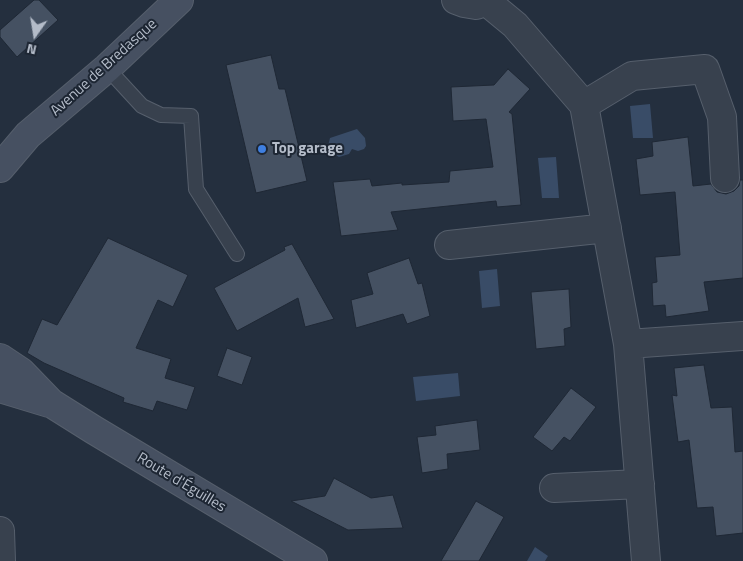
<!DOCTYPE html>
<html>
<head>
<meta charset="utf-8">
<style>
  body { margin:0 }
  #map { position:relative; width:743px; height:561px; overflow:hidden; background:#242f3e; font-family:"Titillium Web",sans-serif }
  canvas { display:block }
  .north { position:absolute; left:10px; top:10px; width:50px; height:50px; -webkit-text-stroke:4px #1d2633; paint-order:stroke; rotate:193deg; font-size:14px; font-weight:700; line-height:20px; text-align:center; color:#b4bcc9 }
  .north::after { content:''; display:block; margin:auto; width:18px; height:22px; background:#b4bcc9; clip-path:polygon(50% 0,100% 100%,50% 72%,0 100%) }
</style>
</head>
<body>
<div id="map">
<canvas width="743" height="561"></canvas>
<div class="north">N</div>
</div>
<script>
const g = document.querySelector('canvas').getContext('2d');
g.lineJoin = 'round';
function fill(path, color) {
  g.fillStyle = color;
  g.fill(path, 'evenodd');
}
function poly(rows) {
  const path = new Path2D();
  for (const r of rows) {
    path.moveTo(r[0], r[1]);
    for (let i = 2; i < r.length; i += 2) path.lineTo(r[i], r[i + 1]);
  }
  return path;
}
function stroke(path, color, width, dash) {
  g.strokeStyle = color;
  g.lineWidth = width;
  g.lineCap = dash ? 'butt' : 'round';
  g.setLineDash(dash || []);
  g.stroke(path);
}
function drawText(font, color, halo, rows, align = 'center') {
  g.font = font + ' "Titillium Web",sans-serif';
  g.lineWidth = 4;
  g.setLineDash([]);
  g.textBaseline = 'middle';
  g.strokeStyle = halo;
  g.fillStyle = color;
  for (const [text, x, y, turn = 0] of rows) {
    g.save();
    g.translate(x, y);
    g.rotate((+turn || 0) * Math.PI / 180);
    g.textAlign = isNaN(turn) ? turn : align;
    if (halo) g.strokeText(text, 0, 0);
    g.fillText(text, 0, 0);
    g.restore();
  }
}
fill(poly([
  [650,104,653,138,633,138,630,106],
  [357,129,365,138,366,146,364,149,358,151,352,149,349,154,339,157,332,153,328,146,330,138],
  [556,157,559,198,542,198,538,158],
  [497,269,500,306,482,308,479,271],
  [458,373,460,396,416,401,413,377],
  [535,547,548,556,545,561,527,561]
]), '#394c67');
const building = poly([
  [34,0,39,0,58,20,17,57,0,37,0,30,34,0],
  [271,55,279,89,285,89,307,181,256,193,226,65,271,55],
  [508,69,530,89,509,112,512,114,521,205,497,207,496,201,391,212,398,230,341,236,333,182,370,179,372,186,402,183,402,185,449,182,450,171,493,167,486,119,453,121,451,87,494,85,508,69],
  [688,137,693,186,711,184,717,192,726,194,734,191,739,186,740,180,743,180,743,278,704,282,709,311,666,317,665,305,653,306,652,283,657,282,655,257,680,255,675,192,640,195,636,159,653,156,652,142,688,137],
  [108,238,188,275,173,307,158,300,136,348,171,359,165,378,195,387,187,410,157,401,153,411,123,402,124,398,44,363,27,353,42,319,57,325,108,238],
  [292,244,334,319,305,327,298,298,237,331,214,288,285,250,284,247,292,244],
  [409,258,418,284,422,283,430,316,407,324,403,314,356,328,351,300,373,294,367,273,409,258],
  [569,289,571,327,564,329,565,346,536,349,531,292,569,289],
  [227,348,252,357,242,385,217,376,227,348],
  [704,365,711,408,732,407,735,452,743,451,743,533,716,536,713,507,697,508,689,440,678,442,672,395,677,396,674,368,704,365],
  [571,388,596,407,570,441,564,437,552,451,533,437,571,388],
  [477,420,480,450,447,454,448,469,422,473,417,437,436,435,435,426,477,420],
  [334,478,371,498,393,495,403,528,348,530,291,501,325,496,334,478],
  [476,501,504,517,479,561,441,561,476,501]
]);
fill(building, '#455162');
stroke(building, '#1f2835', 1);
const lane = poly([
  [107,68,142,106,161,115,191,116,196,189,237,254]
]);
const street = poly([
  [456,0,464,3,476,5,491,0],
  [487,2,515,25,584,105,628,344,646,561],
  [584,105,632,76,705,69,722,117,725,178],
  [449,245,607,228],
  [628,344,743,336],
  [554,488,640,484],
  [0,531,1,561]
]);
const secondary = poly([
  [0,168,28,135,107,68,179,0],
  [0,358,21,372,51,403,94,430,313,561],
  [0,388,49,403]
]);
stroke(lane, '#565f6c', 16);
stroke(street, '#565f6c', 30);
stroke(secondary, '#565f6c', 30);
stroke(lane, '#38414e', 14);
stroke(street, '#38414e', 28);
stroke(secondary, '#465061', 28);
for (const [x, y, r, color] of [
  [262,149,5,"#3f7fe0"]
]) {
  const dot = new Path2D();
  dot.arc(x, y, r, 0, 2 * Math.PI);
  g.fillStyle = color;
  g.fill(dot);
  stroke(dot, '#1d2633', 2);
}
drawText('15px', '#b4bcc9', '#1d2633', [
  ["Avenue de Bredasque",104,68,-42],
  ["Route d'Éguilles",181,483,31]
]);
drawText('bold 15px', '#b4bcc9', '#1d2633', [
  ["Top garage",272,149]
], 'left');
</script>
</body>
</html>
